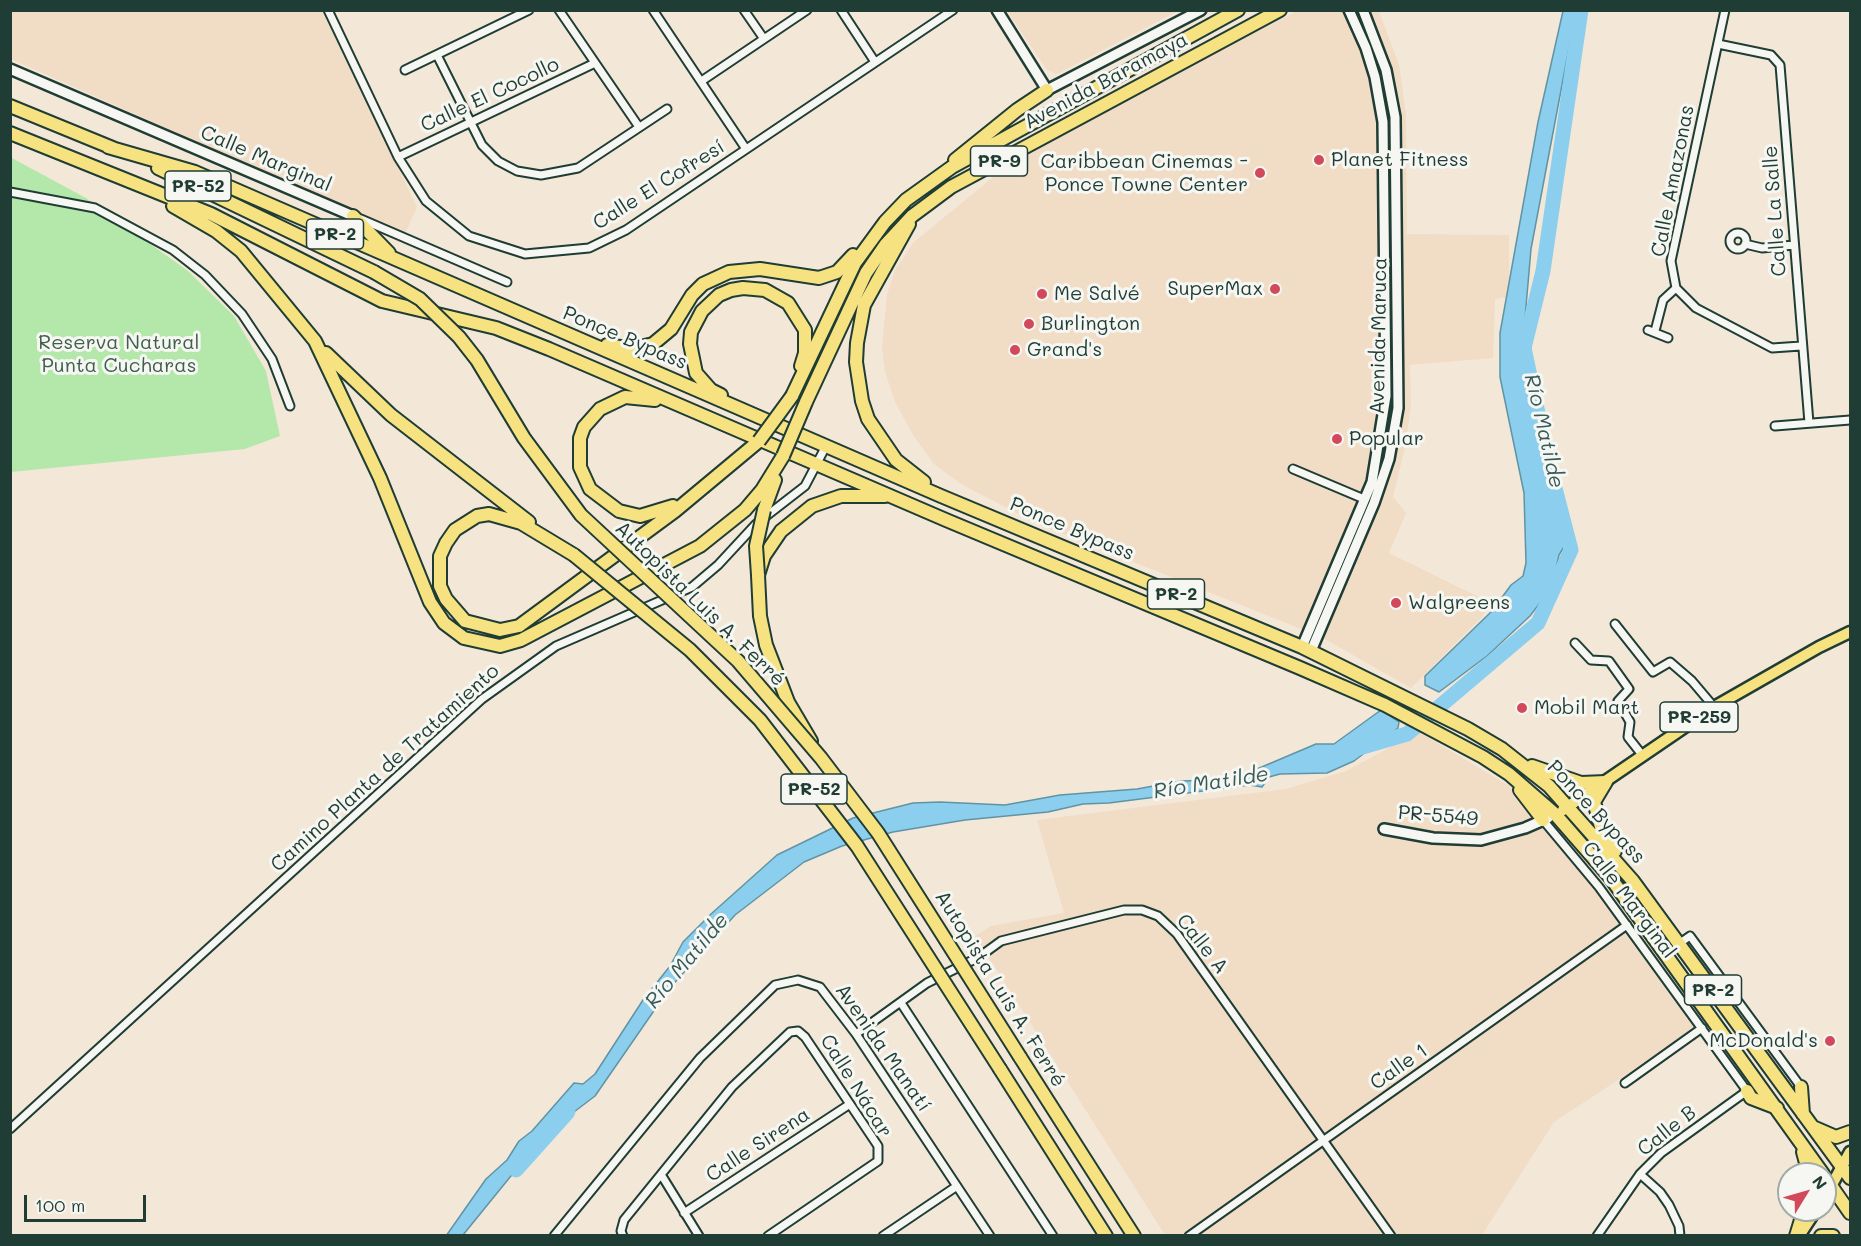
<!DOCTYPE html>
<html>
<head>
<meta charset="utf-8">
<style>
  body { margin:0 }
  #map { position:relative; width:1861px; height:1246px; overflow:hidden; background:#f3e7d8; font-family:Mali,sans-serif }
  canvas { display:block }
  .frame { position:absolute; inset:0; border:12px solid #1f3d34; pointer-events:none }
  .north { position:absolute; left:1777px; top:1162px; width:60px; height:60px; box-sizing:border-box; background:#f6f6f2; border:2px solid #a0aca6; border-radius:50%; rotate:53deg; font-size:16px; font-weight:700; line-height:24px; text-align:center; color:#1f3d34 }
  .north::after { content:''; display:block; margin:auto; width:21px; height:27px; background:#d1495b; clip-path:polygon(50% 0,100% 100%,50% 72%,0 100%) }
  .scale { position:absolute; left:24px; top:1195px; width:122px; height:27px; box-sizing:border-box; border:3px solid #1f3d34; border-top:0; padding-left:8px; font-size:18px; line-height:21px; white-space:nowrap; color:#1f3d34; -webkit-text-stroke:4px #f6f6f2; paint-order:stroke }
</style>
</head>
<body>
<div id="map">
<canvas width="1861" height="1246"></canvas>
<div class="frame"></div>
<div class="north">N</div>
<div class="scale">100 m</div>
</div>
<script>
const g = document.querySelector('canvas').getContext('2d');
g.lineJoin = 'round';
function fill(path, color) {
  g.fillStyle = color;
  g.fill(path, 'evenodd');
}
function poly(rows) {
  const path = new Path2D();
  for (const r of rows) {
    if (r.length === 3) {
      path.moveTo(r[0] + r[2], r[1]);
      path.arc(r[0], r[1], r[2], 0, 2 * Math.PI);
      continue;
    }
    path.moveTo(r[0], r[1]);
    for (let i = 2; i < r.length; i += 2) path.lineTo(r[i], r[i + 1]);
  }
  return path;
}
function stroke(path, color, width, dash) {
  g.strokeStyle = color;
  g.lineWidth = width;
  g.lineCap = dash ? 'butt' : 'round';
  g.setLineDash(dash || []);
  g.stroke(path);
}
function drawText(font, color, halo, rows, align = 'center') {
  g.font = font + ' Mali,sans-serif';
  g.lineWidth = 6;
  g.setLineDash([]);
  g.textBaseline = 'middle';
  g.strokeStyle = halo;
  g.fillStyle = color;
  for (const [text, x, y, turn = 0] of rows) {
    g.save();
    g.translate(x, y);
    g.rotate((+turn || 0) * Math.PI / 180);
    g.textAlign = isNaN(turn) ? turn : align;
    if (halo) g.strokeText(text, 0, 0);
    g.fillText(text, 0, 0);
    g.restore();
  }
}
fill(poly([
  [11,11,322,11,417,207,405,234,11,59],
  [1007,11,1178,11,1057,74,1047,70],
  [1297,11,1379,11,1399,65,1406,113,1407,234,1509,235,1509,297,1495,299,1493,358,1410,365,1411,407,1405,447,1393,497,1406,513,1389,553,1491,603,1482,617,1411,688,1321,637,1036,523,961,484,934,464,913,435,895,402,885,372,882,347,887,294,895,270,914,242,997,174,1079,125],
  [1419,732,1511,787,1570,839,1635,920,1708,1021,1554,1122,1482,1235,1165,1235,975,936,991,926,1064,913,1037,820,1286,789,1346,771]
]), '#f1dcc6');
fill(poly([
  [10,157,86,198,188,271,234,316,266,371,280,436,245,449,11,472]
]), '#b4e8aa');
const water = poly([
  [1563,11,1576,11,1531,249,1525,318,1531,347,1527,369,1527,394,1531,409,1546,432,1549,449,1556,459,1552,495,1563,523,1565,545,1559,555,1552,587,1530,616,1487,656,1439,692,1425,685,1425,676,1492,611,1511,585,1523,576,1526,563,1524,493,1500,377,1500,333,1538,122,1563,11],
  [1381,710,1399,722,1398,728,1354,761,1327,773,1280,774,1269,777,1262,787,1250,785,1109,803,1083,804,1048,812,965,820,893,832,842,846,804,862,735,915,669,989,595,1096,545,1134,463,1235,446,1236,486,1179,507,1160,519,1141,532,1131,574,1083,583,1084,595,1074,643,1000,670,966,683,942,711,914,777,855,853,818,913,803,940,802,1005,805,1060,795,1137,789,1181,781,1246,779,1257,769,1316,744,1334,744,1381,710]
]);
fill(water, '#8cceee');
stroke(water, '#6094a4', 1.5);
stroke(poly([
  [1544,441,1524,348,1543,271,1581,10],
  [1359,748,1407,734,1538,623,1571,550,1549,465],
  [516,1170,568,1112]
]), '#8cceee', 15);
const street = poly([
  [328,10,398,157,426,201,469,236,525,254,589,248,626,230,953,10],
  [559,10,639,127],
  [653,10,746,149],
  [744,10,764,39],
  [841,10,875,62],
  [1725,10,1671,261,1676,288,1696,308,1772,348,1801,346],
  [1718,44,1771,55,1780,65,1809,423],
  [437,55,482,145,498,161,517,171,541,175,578,168,667,109],
  [405,70,529,10],
  [703,80,807,10],
  [398,157,595,63],
  [10,192,95,208,173,250,205,275,242,314,272,359,290,406],
  [361,219,507,282],
  [1738,241,8],
  [1745,244,1762,248,1794,245],
  [1648,330,1668,338],
  [1655,331,1663,300,1676,288],
  [1775,426,1850,420],
  [1293,469,1364,499],
  [1615,624,1653,672,1670,662,1692,681,1714,707],
  [1575,643,1591,660,1609,661,1629,689,1618,701,1630,722,1628,737,1643,756],
  [1543,820,1599,887,1747,1091,1661,1153,1640,1174,1597,1236],
  [1680,943,1690,936,1801,1087],
  [901,1003,1053,1236],
  [856,1034,927,983,979,957,1001,941,1124,910,1142,910,1158,916,1177,934,1391,1236],
  [1625,1083,1702,1028],
  [10,1129,482,699,556,646,692,587,718,565,756,524,805,486,826,446],
  [1640,1174,1660,1192,1669,1205,1679,1226,1680,1236],
  [662,1176,699,1236],
  [684,1213,850,1104],
  [554,1236,700,1058,775,985,798,980,820,987,856,1034,990,1236],
  [623,1236,621,1231,624,1220,732,1087,790,1032,798,1031,805,1037,878,1146,878,1161,768,1236],
  [883,1236,957,1186],
  [1189,1236,1627,925]
]);
const secondary = poly([
  [997,10,1047,90,1201,10],
  [10,69,353,216],
  [1302,647,1372,482,1386,396,1383,122,1375,77,1366,48,1349,10],
  [1311,651,1374,503,1389,459,1398,408,1395,117,1386,70,1363,10],
  [1384,829,1433,838,1481,840,1525,828,1548,818]
]);
const primary = poly([
  [1563,810,1714,707,1819,647,1850,632],
  [1825,1197,1850,1152],
  [1799,1236,1816,1210]
]);
const highway = poly([
  [10,106,115,149],
  [10,133,211,214,382,301,496,328,549,349,946,520,1300,668,1385,705,1483,757,1509,774,1555,814,1610,877,1823,1174],
  [108,147,195,172,941,496,1302,647,1468,729,1502,749,1549,786,1633,881,1850,1178],
  [955,160,1017,110,1047,90],
  [158,168,374,272],
  [173,206,216,231,241,251,315,341,380,478,430,602,444,623,464,638,500,646,521,640,700,546,745,510,762,490,783,456],
  [353,216,389,253],
  [909,224,864,305,857,343,856,362,862,401,868,419,896,460,924,482],
  [607,345,632,349,653,344,671,329,692,295,703,284,729,272,760,269,819,278,837,272,853,255],
  [326,353,391,415,529,522],
  [721,395,711,390,696,373,690,344,691,332,702,311,719,295,731,290,743,288,765,290,788,303,805,330,805,353,801,366],
  [792,396,855,263,885,222,906,200,952,167,1238,10],
  [655,400,625,397,600,409,584,427,580,438,580,467,590,489,619,511,640,516,673,506],
  [806,402,866,273,886,244,912,216,951,187,1280,10],
  [764,510,775,480],
  [574,555,521,523,489,514,477,516,455,530,446,543,440,556,440,586,446,599,465,621,500,630,519,626,675,511,759,441],
  [811,741,788,702,766,645,760,616,758,575,764,556,781,531,812,506,841,496,885,496],
  [1532,766,1581,783,1606,782],
  [1606,782,1594,802,1601,827,1615,851],
  [1520,790,1543,820],
  [1020,1057,1134,1236],
  [1000,1069,1106,1236],
  [1801,1087,1803,1114],
  [1747,1091,1751,1098,1777,1108],
  [1813,1127,1836,1137,1850,1132],
  [1803,1152,1809,1174],
  [1825,1177,1850,1213],
  [1796,1236,1804,1210],
  [1821,1236,1833,1236]
]);
stroke(street, '#1f3d34', 11);
stroke(secondary, '#1f3d34', 14);
stroke(primary, '#1f3d34', 15);
stroke(highway, '#1f3d34', 16);
stroke(street, '#f6f6f2', 7);
stroke(secondary, '#f6f6f2', 9);
stroke(primary, '#f7e281', 10);
stroke(highway, '#f7e281', 12);
const highwayBridge = poly([
  [374,272,420,299,459,337,477,360,524,438,581,515,738,661,821,758,878,833,1020,1057],
  [759,441,792,396],
  [783,456,806,402],
  [574,555,690,650,760,720,857,846,1000,1069],
  [758,575,756,546,764,510]
]);
stroke(highwayBridge, '#1f3d34', 16, []);
stroke(highwayBridge, '#f7e281', 12);
for (const [x, y, r, color] of [
  [1319,160,6,"#d1495b"],
  [1260,173,6,"#d1495b"],
  [1275,289,6,"#d1495b"],
  [1042,294,6,"#d1495b"],
  [1029,324,6,"#d1495b"],
  [1015,350,6,"#d1495b"],
  [1337,439,6,"#d1495b"],
  [1396,603,6,"#d1495b"],
  [1522,708,6,"#d1495b"],
  [1830,1041,6,"#d1495b"]
]) {
  const dot = new Path2D();
  dot.arc(x, y, r, 0, 2 * Math.PI);
  g.fillStyle = color;
  g.fill(dot);
  stroke(dot, '#f6f6f2', 2);
}
for (const [x, y, w] of [
  [999,161,57],
  [198,186,66],
  [335,234,57],
  [1176,594,57],
  [1699,717,78],
  [814,789,66],
  [1713,990,57]
]) {
  const box = new Path2D();
  box.roundRect(x - w / 2, y - 15, w, 30, 4.5);
  g.fillStyle = '#f6f6f2';
  g.fill(box);
  stroke(box, '#1f3d34', 1.5);
}
drawText('bold 18px', '#1f3d34', null, [
  ["PR-9",999,161],
  ["PR-52",198,186],
  ["PR-2",335,234],
  ["PR-2",1176,594],
  ["PR-259",1699,717],
  ["PR-52",814,789],
  ["PR-2",1713,990]
]);
drawText('20px', '#1f3d34', '#f6f6f2', [
  ["Avenida Baramaya",1106,81,-28],
  ["Calle El Cocollo",490,95,-25],
  ["Calle Marginal",266,159,23],
  ["Calle Amazonas",1673,181,-79],
  ["Calle El Cofresí",659,185,-32],
  ["Calle La Salle",1775,211,-94],
  ["Avenida Maruca",1379,336,-89],
  ["Ponce Bypass",625,338,23],
  ["Ponce Bypass",1072,529,23],
  ["Autopista Luis A. Ferré",700,604,44],
  ["Camino Planta de Tratamiento",385,768,-42],
  ["Ponce Bypass",1596,812,47],
  ["PR-5549",1438,816,5],
  ["Calle Marginal",1629,900,53],
  ["Calle A",1202,944,52],
  ["Autopista Luis A. Ferré",1000,989,58],
  ["Avenida Manatí",883,1048,55],
  ["Calle 1",1399,1067,-35],
  ["Calle Nácar",856,1086,58],
  ["Calle B",1667,1131,-38],
  ["Calle Sirena",758,1145,-33]
]);
drawText('20px', '#1f3d34', '#f6f6f2', [
  ["Planet Fitness",1331,160],
  ["Caribbean Cinemas -",1248,162,"right"],
  ["Ponce Towne Center",1248,185,"right"],
  ["SuperMax",1263,289,"right"],
  ["Me Salvé",1054,294],
  ["Burlington",1041,324],
  ["Grand's",1027,350],
  ["Popular",1349,439],
  ["Walgreens",1408,603],
  ["Mobil Mart",1534,708],
  ["McDonald's",1818,1041,"right"]
], 'left');
drawText('20px', '#3d5f4c', '#f6f6f2', [
  ["Reserva Natural",119,343],
  ["Punta Cucharas",119,366]
]);
drawText('italic 21px', '#355a59', '#f6f6f2', [
  ["Río Matilde",1544,431,77],
  ["Río Matilde",1211,783,-9],
  ["Río Matilde",687,961,-50]
]);
</script>
</body>
</html>
